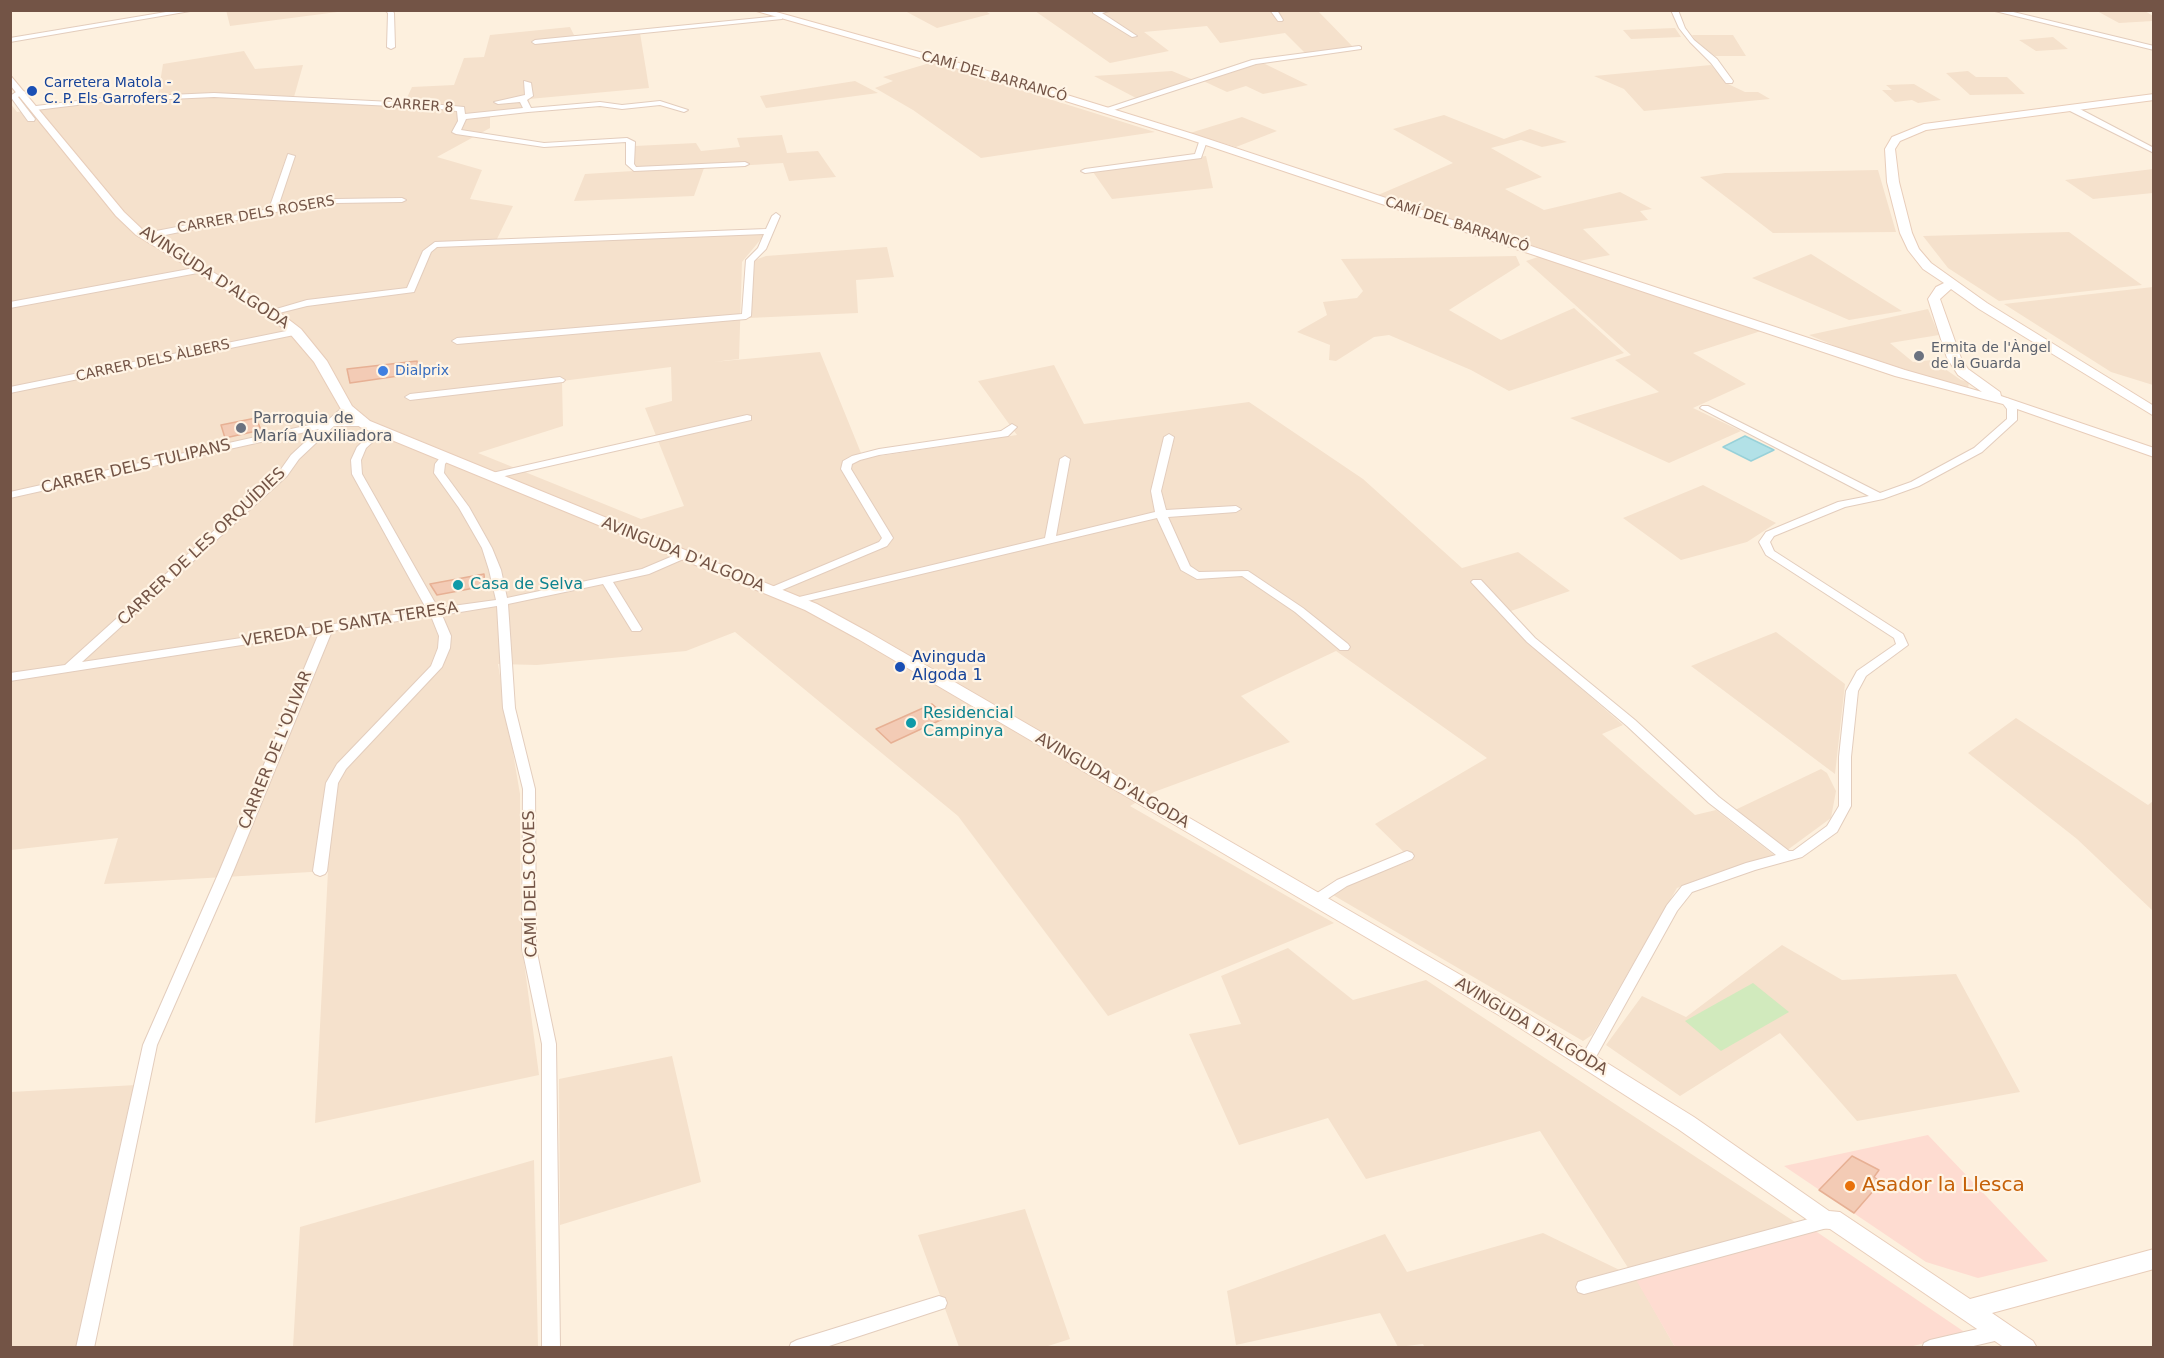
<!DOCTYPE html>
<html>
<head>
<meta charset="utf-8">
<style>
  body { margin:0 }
  #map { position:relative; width:2164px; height:1358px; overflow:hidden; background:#fdf0de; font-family:"DejaVu Sans",sans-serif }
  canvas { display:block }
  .frame { position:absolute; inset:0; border:12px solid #735446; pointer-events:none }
</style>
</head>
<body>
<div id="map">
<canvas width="2164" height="1358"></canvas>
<div class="frame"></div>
</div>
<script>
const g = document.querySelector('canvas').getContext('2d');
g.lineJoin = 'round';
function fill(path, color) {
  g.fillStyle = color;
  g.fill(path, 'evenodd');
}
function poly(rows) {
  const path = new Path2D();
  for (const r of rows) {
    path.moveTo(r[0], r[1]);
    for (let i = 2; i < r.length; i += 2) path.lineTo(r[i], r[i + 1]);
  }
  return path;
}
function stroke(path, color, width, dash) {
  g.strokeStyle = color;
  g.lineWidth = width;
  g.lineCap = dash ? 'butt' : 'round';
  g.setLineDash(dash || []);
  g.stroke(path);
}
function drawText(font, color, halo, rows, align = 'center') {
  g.font = font + ' "DejaVu Sans",sans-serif';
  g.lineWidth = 4.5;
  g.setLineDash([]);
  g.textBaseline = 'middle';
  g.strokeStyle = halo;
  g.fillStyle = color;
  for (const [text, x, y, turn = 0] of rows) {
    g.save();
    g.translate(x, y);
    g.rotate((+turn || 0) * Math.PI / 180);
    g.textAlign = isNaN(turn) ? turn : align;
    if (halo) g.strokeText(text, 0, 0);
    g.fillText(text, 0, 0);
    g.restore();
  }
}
fill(poly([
  [226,10,345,10,345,11,230,26],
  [984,10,990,14,937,28,905,11],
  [1035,11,1318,11,1354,48,1306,54,1285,33,1220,43,1207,26,1144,32,1169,51,1110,63],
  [2097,11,2145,11,2153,16,2153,21,2119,23],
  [570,27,576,39,640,33,649,88,529,99,530,111,490,115,490,128,437,157,482,170,470,199,513,206,495,243,766,233,742,262,739,359,713,362,820,352,861,453,880,456,1017,435,978,381,1054,365,1084,424,1249,402,1363,479,1462,568,1518,552,1570,591,1502,614,1531,645,1623,725,1602,734,1695,815,1716,810,1774,855,1677,888,1592,1035,1583,1041,1333,895,1349,885,1412,860,1375,824,1487,758,1336,651,1241,696,1290,742,1154,792,1130,806,1334,923,1108,1016,958,816,735,632,686,651,537,665,498,664,520,794,521,939,539,1075,315,1123,328,871,104,884,118,838,11,850,10,103,17,112,109,97,158,95,163,64,244,51,255,69,303,65,294,97,404,104,412,87,454,85,464,58,484,57,490,35],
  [671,367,672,401,645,408,684,506,641,519,478,453,563,426,562,381],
  [1675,28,1681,37,1631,39,1623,30],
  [1692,35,1733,35,1746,56,1715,56,1696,42],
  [2053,37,2068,49,2036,51,2019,40],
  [933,62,1046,98,1155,132,981,158,913,110,875,88,893,81,883,77],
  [1263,63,1308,85,1263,94,1246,86,1227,92,1199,79],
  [1711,65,1726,83,1745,92,1758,92,1770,99,1644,111,1624,89,1594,76],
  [1172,71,1196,81,1138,99,1094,76],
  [1968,71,1976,77,2007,77,2025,94,1970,95,1946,73],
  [855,81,878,93,766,108,760,96],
  [1914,84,1941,100,1918,103,1912,100,1895,102,1882,90,1892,90,1886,85],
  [1444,115,1504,139,1530,129,1567,142,1542,147,1521,140,1491,148,1542,177,1505,189,1544,210,1620,192,1652,209,1640,211,1648,220,1583,229,1610,255,1579,261,1378,195,1453,163,1393,129],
  [1242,117,1277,131,1236,147,1190,133],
  [782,135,787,153,818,151,836,177,789,181,783,163,704,168,694,196,574,201,585,174,633,171,635,146,696,143,701,151,740,147,737,138],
  [1206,156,1213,188,1112,199,1093,172],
  [2153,169,2153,193,2093,199,2065,180],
  [1878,170,1896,232,1773,233,1700,177,1725,173],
  [2069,232,2142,285,1999,301,1948,268,1923,236],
  [887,247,894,277,856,280,858,313,749,318,755,260,766,256],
  [1811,254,1902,311,1849,320,1752,278],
  [1516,256,1520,265,1449,310,1501,340,1574,308,1624,353,1509,391,1471,370,1389,335,1374,337,1336,361,1329,360,1330,345,1297,332,1327,315,1323,302,1357,298,1363,291,1341,259],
  [1541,256,1761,331,1693,353,1746,384,1693,408,1741,431,1669,463,1570,418,1659,392,1615,360,1631,355,1526,261],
  [2153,287,2153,385,2111,372,2004,304],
  [1928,309,1939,335,1890,343,1913,362,1932,360,1961,380,1969,382,1968,389,1852,353,1809,335],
  [1703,485,1776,523,1747,542,1681,560,1623,518],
  [1776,632,1845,684,1835,774,1691,666],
  [2016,718,2148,805,2153,801,2153,911,2077,839,1968,753],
  [1821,769,1827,773,1836,791,1831,818,1786,851,1735,810],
  [1782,945,1842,980,1956,974,2020,1092,1857,1121,1780,1033,1680,1096,1606,1045,1642,996,1686,1017],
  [1288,948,1353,1000,1426,980,1795,1222,1636,1278,1675,1347,1425,1348,1423,1344,1398,1347,1380,1313,1236,1345,1227,1291,1385,1234,1407,1272,1543,1233,1634,1277,1540,1131,1366,1179,1328,1118,1239,1145,1189,1034,1241,1024,1221,976],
  [672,1056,701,1182,560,1225,559,1079],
  [136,1085,78,1347,11,1348,11,1092],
  [534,1160,538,1347,293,1347,300,1227],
  [1025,1209,1070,1339,1045,1347,959,1347,918,1235]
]), '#f5e1cc');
fill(poly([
  [1928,1135,2048,1261,1978,1278,1926,1262,1784,1166],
  [1808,1226,1966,1333,1909,1347,1675,1347,1635,1278]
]), '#fedcd1');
fill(poly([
  [1753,983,1789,1012,1721,1051,1685,1021]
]), '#d1eabd');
const water = poly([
  [1745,436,1774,450,1751,461,1723,447,1745,436]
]);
fill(water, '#b2e1e7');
stroke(water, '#98d1d9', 1.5);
const building = poly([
  [417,361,419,373,357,382,350,383,347,369,417,361],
  [256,418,261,430,225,438,221,425,256,418],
  [484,574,485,586,437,595,430,584,484,574],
  [932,704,947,717,891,743,876,729,932,704],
  [1852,1156,1879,1170,1874,1177,1881,1182,1854,1213,1819,1190,1852,1156]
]);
fill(building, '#f3cbb5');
stroke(building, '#e7b094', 1.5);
const street = poly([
  [178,10,196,10,10,42,10,38,178,10],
  [385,10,392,10,394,13,395,47,391,49,387,47,388,13,385,10],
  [1093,10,1113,10,1102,13,1137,36,1132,37,1093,13,1093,10],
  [1270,10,1277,10,1283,20,1282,21,1278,21,1270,10],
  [1671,10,1678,10,1685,28,1694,40,1717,59,1733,81,1732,83,1726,83,1711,63,1690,42,1679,28,1671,10],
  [1991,10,2005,10,2154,46,2154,50,1991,10],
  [780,16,782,17,782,19,535,44,532,42,535,40,780,16],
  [1359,46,1361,47,1361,49,1256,64,1108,112,1101,110,1252,60,1359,46],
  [524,81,531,83,533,96,527,100,531,108,600,102,622,105,660,101,688,110,684,112,660,105,622,109,600,106,528,112,466,119,461,130,544,143,627,138,635,142,634,164,636,167,745,162,749,164,745,166,634,171,626,164,626,142,544,147,456,134,452,132,458,121,457,111,431,108,214,97,102,102,36,110,32,108,36,106,102,98,214,93,431,104,464,107,465,114,523,108,520,102,498,104,494,102,525,95,524,81],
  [19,90,26,92,18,97,35,119,34,121,28,121,10,96,19,90],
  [2070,107,2076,107,2154,148,2154,153,2070,111,2070,107],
  [1200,139,1207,141,1201,158,1085,173,1081,171,1085,169,1195,154,1200,139],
  [288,154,295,156,278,207,336,199,402,198,406,200,402,202,336,203,290,209,146,239,142,236,146,233,269,209,288,154],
  [776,213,780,216,766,249,754,261,751,316,746,319,457,344,452,341,457,338,742,314,746,260,758,248,764,234,437,247,431,252,414,292,307,306,271,315,266,312,307,300,407,288,423,251,435,242,766,229,772,216,776,213],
  [200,267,204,270,203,272,10,308,10,302,200,267],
  [296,329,301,332,299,334,10,393,10,387,296,329],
  [560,377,565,380,563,382,410,400,405,397,410,394,560,377],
  [2006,398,2009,399,2017,409,2017,420,1982,452,1919,486,1883,499,1845,507,1774,536,1770,542,1774,551,1903,634,1908,645,1866,676,1858,691,1851,757,1851,806,1837,832,1802,857,1755,870,1692,892,1677,911,1592,1064,1587,1066,1582,1064,1580,1060,1582,1056,1667,905,1682,886,1746,863,1776,855,1709,803,1627,726,1527,642,1471,582,1473,580,1481,580,1535,638,1635,720,1719,797,1789,851,1793,851,1827,826,1839,806,1839,757,1846,691,1857,671,1896,644,1894,638,1766,555,1759,542,1766,532,1838,502,1869,496,1700,408,1702,406,1708,406,1880,493,1911,482,1974,448,2007,419,2007,409,2001,401,2006,398],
  [347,405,352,408,340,420,365,421,369,422,369,426,334,426,299,459,287,476,82,662,427,610,352,474,351,460,357,447,377,428,381,427,386,430,366,448,361,460,362,474,438,608,496,600,489,570,482,548,459,508,434,473,435,464,442,455,446,454,451,457,445,464,444,473,469,507,492,548,501,570,507,598,642,569,680,553,688,553,690,555,688,557,649,574,613,582,642,629,640,631,632,631,603,584,508,604,515,708,535,789,536,948,556,1044,560,1348,542,1348,542,1044,522,948,523,789,503,708,497,606,442,615,451,636,450,648,442,667,346,769,338,783,327,871,325,874,320,876,315,874,313,871,326,783,337,764,431,666,438,648,439,636,431,616,332,631,233,872,157,1045,94,1348,76,1348,143,1045,219,872,319,633,10,681,10,673,65,665,279,472,291,455,319,429,10,498,10,492,327,421,344,406,347,405],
  [747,415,751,416,751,420,492,479,487,476,492,473,747,415],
  [1012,424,1017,427,1008,436,879,455,860,460,852,464,851,469,893,538,887,546,775,593,771,594,765,591,767,589,879,542,882,538,841,469,843,461,852,456,879,449,1001,431,1012,424],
  [1169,434,1174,437,1161,491,1166,510,1236,506,1241,509,1236,512,1168,517,1190,566,1199,572,1248,571,1303,608,1348,644,1350,647,1348,650,1340,650,1295,612,1242,576,1197,579,1181,570,1157,518,795,604,789,601,795,598,1045,538,1060,459,1065,456,1070,459,1056,536,1155,512,1151,491,1164,437,1169,434],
  [1407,851,1412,853,1414,856,1412,859,1347,886,1321,903,1316,905,1311,903,1309,900,1311,897,1337,880,1407,851],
  [1827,1214,1833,1216,1835,1221,1833,1226,1827,1228,1584,1294,1578,1292,1576,1287,1578,1282,1584,1280,1827,1214],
  [939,1296,945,1298,947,1303,945,1308,823,1348,789,1348,791,1343,797,1340,939,1296],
  [1999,1324,2005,1327,2008,1332,2005,1337,1999,1340,1965,1348,1922,1348,1924,1343,1930,1340,1999,1324]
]);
const secondary = poly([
  [753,10,769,10,1009,77,1193,134,1905,370,1982,392,1958,375,1947,358,1928,299,1936,287,1944,283,1923,269,1908,250,1900,233,1887,182,1885,149,1892,137,1924,124,2154,94,2154,100,1926,130,1900,141,1895,149,1899,182,1912,233,1919,249,1931,263,1987,303,2154,406,2154,416,1979,309,1951,289,1940,299,1961,358,1968,369,2000,392,2001,396,2154,448,2154,457,2003,404,1895,376,1185,138,1001,81,753,10],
  [10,75,124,212,144,231,275,309,301,329,327,361,352,406,370,421,817,604,870,633,1528,1014,1694,1117,1829,1211,1840,1212,1970,1299,2154,1249,2154,1269,1992,1313,2033,1341,2037,1348,2005,1348,1830,1229,1819,1228,1678,1129,1514,1024,858,639,805,610,360,427,342,411,314,362,291,335,267,315,136,235,116,216,10,85,10,75]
]);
stroke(street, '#e3cdbd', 2);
stroke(secondary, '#e8cdba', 2);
fill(street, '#fff');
fill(secondary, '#fff');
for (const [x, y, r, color] of [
  [32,91,6,"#1a4fb4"],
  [1919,356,6,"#6b7280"],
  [383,371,6,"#3f7fe0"],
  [241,428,6,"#6b7280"],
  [458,585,6,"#0f9aa8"],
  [900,667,6,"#1a4fb4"],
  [911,723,6,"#0f9aa8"],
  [1850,1186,6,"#e8710a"]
]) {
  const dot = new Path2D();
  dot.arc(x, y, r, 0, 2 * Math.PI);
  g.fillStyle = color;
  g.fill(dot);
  stroke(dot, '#fff4e5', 2);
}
drawText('14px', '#735446', '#fff4e5', [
  ["CAMÍ DEL BARRANCÓ",994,77,16],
  ["CARRER 8",418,106,4],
  ["CARRER DELS ROSERS",256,215,-10],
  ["CAMÍ DEL BARRANCÓ",1457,225,18],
  ["CARRER DELS ÀLBERS",153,361,-12]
]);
drawText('14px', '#164399', '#fff4e5', [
  ["Carretera Matola -",44,83],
  ["C. P. Els Garrofers 2",44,99]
], 'left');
drawText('14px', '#5b616d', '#fff4e5', [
  ["Ermita de l'Àngel",1931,348],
  ["de la Guarda",1931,364]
], 'left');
drawText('14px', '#366cbe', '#fff4e5', [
  ["Dialprix",395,371]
], 'left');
drawText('16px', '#735446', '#fff4e5', [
  ["AVINGUDA D'ALGODA",214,278,33],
  ["CARRER DELS TULIPANS",136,467,-13],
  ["CARRER DE LES ORQUÍDIES",202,547,-43],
  ["AVINGUDA D'ALGODA",683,555,22],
  ["VEREDA DE SANTA TERESA",350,625,-9],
  ["CARRER DE L'OLIVAR",276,750,-68],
  ["AVINGUDA D'ALGODA",1112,781,30],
  ["CAMÍ DELS COVES",531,884,-91],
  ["AVINGUDA D'ALGODA",1531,1027,31]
]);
drawText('16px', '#5b616d', '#fff4e5', [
  ["Parroquia de",253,419],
  ["María Auxiliadora",253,437]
], 'left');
drawText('16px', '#0d838f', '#fff4e5', [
  ["Casa de Selva",470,585],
  ["Residencial",923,714],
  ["Campinya",923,732]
], 'left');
drawText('16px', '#164399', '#fff4e5', [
  ["Avinguda",912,658],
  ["Algoda 1",912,676]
], 'left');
drawText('20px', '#c56008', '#fff4e5', [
  ["Asador la Llesca",1862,1186]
], 'left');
</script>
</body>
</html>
